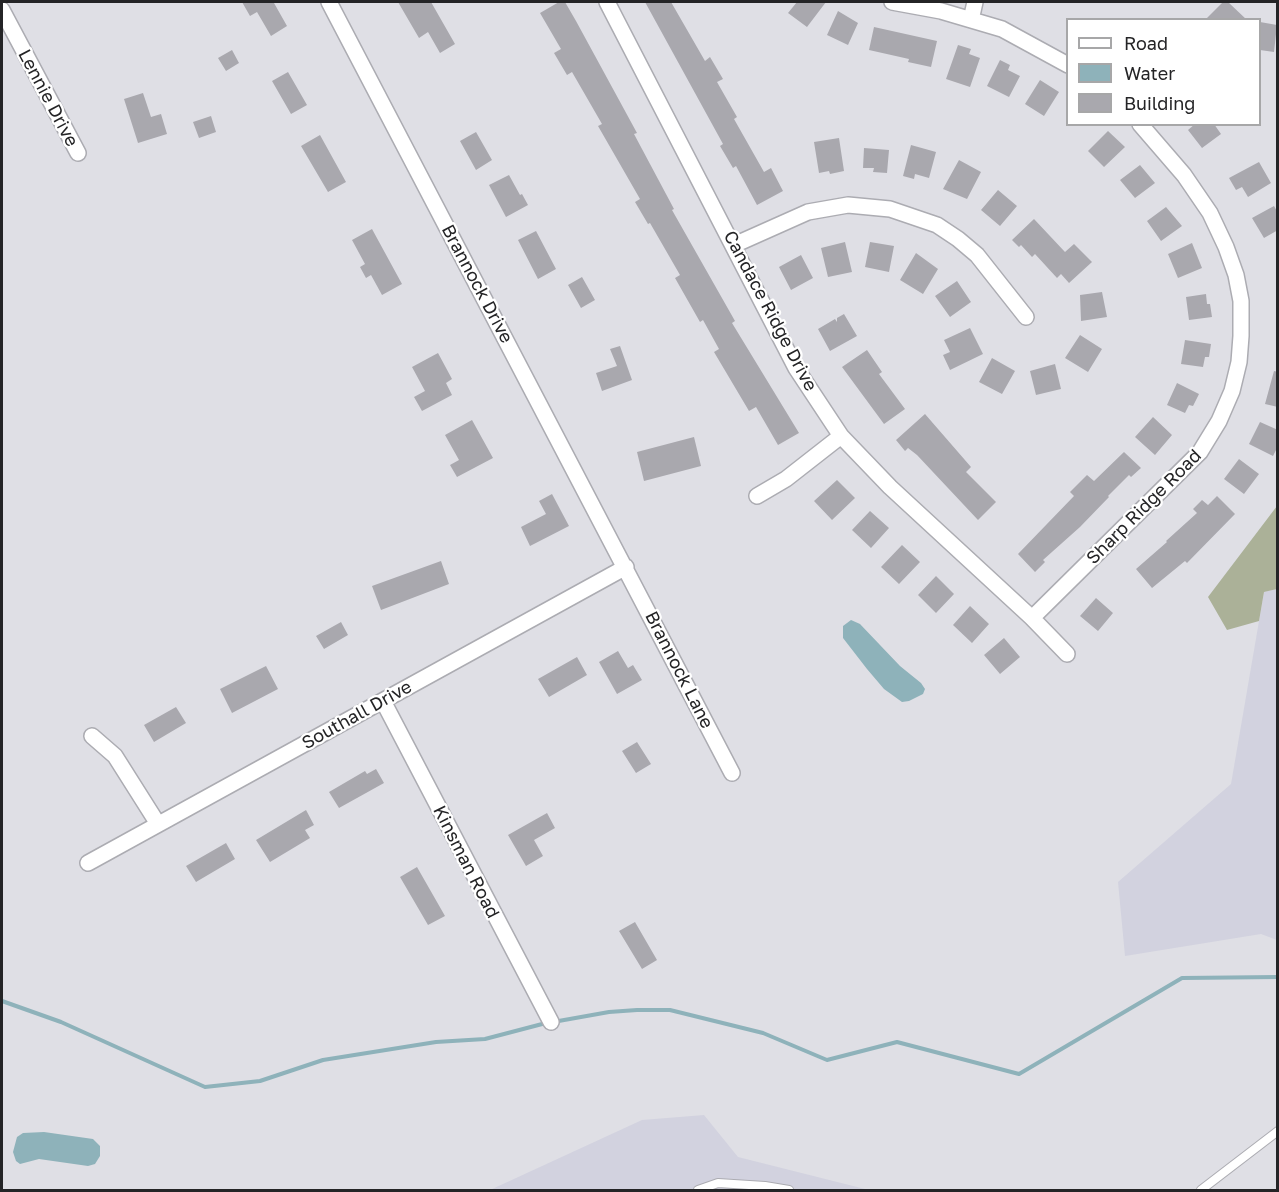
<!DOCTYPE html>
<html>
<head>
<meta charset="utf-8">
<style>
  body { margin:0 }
  #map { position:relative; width:1279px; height:1192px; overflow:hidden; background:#dfdfe5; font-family:"Golos Text",sans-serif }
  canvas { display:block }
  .frame { position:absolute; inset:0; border:3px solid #242426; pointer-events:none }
  .legend { position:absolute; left:1066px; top:18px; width:195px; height:108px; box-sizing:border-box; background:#fff; border:2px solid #a7a7a8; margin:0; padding:8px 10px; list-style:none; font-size:18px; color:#242426 }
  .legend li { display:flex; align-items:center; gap:12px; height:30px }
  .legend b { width:30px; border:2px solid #a7a7a8 }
</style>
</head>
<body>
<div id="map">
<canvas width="1279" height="1192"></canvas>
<div class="frame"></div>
<ul class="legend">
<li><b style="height:8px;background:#fff"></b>Road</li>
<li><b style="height:16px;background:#8eb2ba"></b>Water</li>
<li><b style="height:16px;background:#a9a8ae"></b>Building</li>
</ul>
</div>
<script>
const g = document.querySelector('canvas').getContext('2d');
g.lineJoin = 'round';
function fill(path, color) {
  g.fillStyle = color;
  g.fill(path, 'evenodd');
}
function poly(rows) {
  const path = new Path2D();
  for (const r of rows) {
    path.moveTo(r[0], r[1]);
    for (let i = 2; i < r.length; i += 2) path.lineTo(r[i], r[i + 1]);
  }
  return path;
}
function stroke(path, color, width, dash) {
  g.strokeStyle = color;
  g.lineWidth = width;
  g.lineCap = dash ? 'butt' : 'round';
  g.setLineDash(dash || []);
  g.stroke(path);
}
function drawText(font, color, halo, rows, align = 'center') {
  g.font = font + ' "Golos Text",sans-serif';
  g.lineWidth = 4.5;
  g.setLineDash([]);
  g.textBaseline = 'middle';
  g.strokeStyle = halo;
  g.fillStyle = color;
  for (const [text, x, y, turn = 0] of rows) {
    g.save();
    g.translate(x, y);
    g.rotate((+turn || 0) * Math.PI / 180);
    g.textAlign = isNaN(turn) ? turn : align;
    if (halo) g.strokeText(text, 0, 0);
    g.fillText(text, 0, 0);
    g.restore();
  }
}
fill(poly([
  [1277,589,1277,940,1261,934,1125,956,1118,882,1231,784,1264,592],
  [704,1115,738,1157,869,1190,490,1190,642,1120]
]), '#d2d2df');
fill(poly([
  [1277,506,1277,589,1264,592,1259,621,1227,630,1208,597]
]), '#abb198');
fill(poly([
  [851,620,860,624,900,666,921,683,925,689,923,694,909,701,902,702,884,689,867,669,843,638,843,626],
  [44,1132,93,1139,100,1146,100,1156,95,1164,88,1166,39,1159,20,1164,16,1161,13,1152,17,1137,23,1133]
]), '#8eb2ba');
stroke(poly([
  [2,1001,61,1022,205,1087,260,1081,323,1060,436,1042,485,1039,546,1023],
  [553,1022,609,1012,637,1010,670,1010,763,1033,827,1060,897,1042,1019,1074,1182,978,1278,977]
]), '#8eb2ba', 4);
fill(poly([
  [242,2,277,2,274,3,287,26,271,36,257,12,250,16],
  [398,2,431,2,455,44,440,53,428,32,419,38],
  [559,2,565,2,576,21,637,133,634,134,674,209,672,210,735,321,732,323,799,433,778,445,756,407,749,411,714,352,719,349,703,320,700,322,675,278,680,275,650,223,648,224,635,202,640,199,598,126,602,124,572,72,567,75,554,53,561,49,540,13],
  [645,2,671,2,705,61,710,57,723,79,717,82,737,117,734,119,764,172,771,168,783,191,757,205,736,166,733,168,720,146,723,144],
  [797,2,826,2,807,27,788,13],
  [1223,2,1228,2,1247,20,1205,20],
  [838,11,858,23,848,45,827,35],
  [1260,22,1277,25,1274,52,1260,50],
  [874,27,937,41,931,67,908,62,909,59,869,50],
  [958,45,971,49,969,54,980,58,970,87,946,79],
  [232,50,239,63,226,71,218,58],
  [1000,60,1010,65,1008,70,1020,76,1009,97,987,86],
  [288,72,307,105,291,114,272,81],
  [1040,80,1059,92,1044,116,1025,104],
  [143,93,151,117,161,114,167,134,138,143,124,99],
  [211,116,216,132,199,138,193,122],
  [1195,124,1214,124,1221,134,1202,148,1188,130],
  [1108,131,1125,147,1104,167,1088,151],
  [476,132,492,160,476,170,460,141],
  [320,135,346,182,328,192,301,146],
  [839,138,844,171,830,174,829,171,819,173,814,142],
  [911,145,936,152,929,178,915,174,914,179,903,176],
  [864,148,889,150,887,173,873,172,874,168,863,168],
  [959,160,981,172,967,199,943,189],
  [1259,162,1271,183,1248,197,1242,187,1236,190,1229,178],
  [1140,165,1155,183,1135,198,1120,180],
  [509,175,520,195,522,194,528,205,506,217,489,185],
  [998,190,1017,206,1000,226,981,210],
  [1274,206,1278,213,1278,230,1264,238,1252,218],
  [1166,207,1182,226,1161,241,1147,221],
  [1034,219,1065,252,1074,244,1092,262,1069,283,1061,274,1057,278,1035,254,1032,257,1021,245,1019,247,1012,240],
  [372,229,402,284,382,295,371,275,366,278,360,267,365,264,352,240],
  [536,231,556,269,538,279,518,240],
  [845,242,852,272,828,277,821,248],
  [870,242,894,246,889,272,865,267],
  [1192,243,1202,268,1178,278,1168,254],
  [916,253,938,269,923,294,900,280],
  [801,255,813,278,791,290,779,267],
  [582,277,595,300,581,308,568,285],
  [957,281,971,302,950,317,935,296],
  [1102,292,1107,317,1081,321,1080,295],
  [1206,294,1207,304,1210,304,1212,317,1189,320,1186,297],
  [844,314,857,336,830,351,818,329,835,319,837,322,837,318],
  [970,328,983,354,950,370,943,355,950,352,944,340],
  [1080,335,1102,349,1088,372,1065,358],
  [1185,340,1211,344,1209,357,1205,357,1203,367,1181,364],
  [620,346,632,380,602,391,596,373,617,366,610,349],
  [867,350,882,372,879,374,905,409,884,424,842,367],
  [438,353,452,379,446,383,452,395,422,411,414,397,425,391,412,367],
  [992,358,1015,371,1002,394,979,382],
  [1055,364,1061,389,1036,395,1030,371],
  [1274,371,1278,372,1278,407,1265,404],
  [1177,383,1199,394,1193,406,1189,405,1185,413,1167,405],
  [925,414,971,467,966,472,996,502,978,520,917,455,908,448,905,451,896,440],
  [1153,417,1172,435,1155,455,1135,437],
  [472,420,493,458,457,477,450,465,459,460,445,435],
  [1260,422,1278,430,1278,446,1273,456,1249,444],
  [694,437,701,466,644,481,637,452],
  [1124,452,1141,468,1131,477,1129,475,1108,496,1109,497,1080,527,1043,560,1045,562,1035,572,1018,554,1074,496,1070,492,1087,475,1094,481],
  [1239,459,1259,474,1244,494,1224,479],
  [837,480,855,498,832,520,814,501],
  [552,494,569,526,530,546,521,527,546,514,539,501],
  [1217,496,1235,514,1187,563,1185,561,1152,588,1136,569,1167,542,1166,541,1197,513,1193,509,1202,500,1208,505],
  [870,511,889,528,871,548,852,530],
  [902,545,920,562,899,584,881,567],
  [441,561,449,584,381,610,372,586],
  [936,576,954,594,936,613,918,595],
  [1096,598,1113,613,1098,631,1080,616],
  [970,606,989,624,972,643,953,625],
  [341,622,348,635,324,649,316,636],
  [1004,638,1020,657,1000,674,984,655],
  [618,651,628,668,633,665,642,680,617,694,599,662],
  [577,657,587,675,549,697,538,679],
  [266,666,278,689,232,713,220,689],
  [176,707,186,723,154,742,144,725],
  [637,742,651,764,636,773,622,751],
  [376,769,384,783,339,808,329,792,365,771,367,774],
  [306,810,314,825,305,830,310,838,270,862,256,840],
  [547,813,555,828,534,840,543,856,526,866,508,835],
  [226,843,235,859,196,882,186,866],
  [417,867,445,916,428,925,400,877],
  [635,922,657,960,642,969,619,931]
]), '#a9a8ae');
const service = poly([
  [698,1190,718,1183,765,1186,789,1190],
  [1201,1190,1278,1131]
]);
const minor = poly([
  [329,2,732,773],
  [607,2,796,368,841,436,890,487,1032,618,1067,654],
  [892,2,941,11,1002,29,1068,65],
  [2,10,78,153],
  [971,20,975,2],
  [734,245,808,212,848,205,890,209,937,225,958,239,977,255,1026,317],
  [757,496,786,479,841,436],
  [1032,618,1200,452,1219,421,1232,391,1239,362,1241,336,1241,301,1236,275,1226,247,1210,213,1184,175,1140,124],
  [383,701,551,1022],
  [92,736,115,756,158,824],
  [88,863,626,567]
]);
stroke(service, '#acacb2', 10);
stroke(minor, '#acacb2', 18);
stroke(service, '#fff', 8);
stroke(minor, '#fff', 15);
drawText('18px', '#242426', '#fff', [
  ["Lennie Drive",48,98,62],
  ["Brannock Drive",477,284,62],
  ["Candace Ridge Drive",770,311,62],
  ["Sharp Ridge Road",1144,507,-45],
  ["Brannock Lane",679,670,63],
  ["Southall Drive",357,715,-29],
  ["Kinsman Road",466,862,63]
]);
</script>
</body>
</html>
